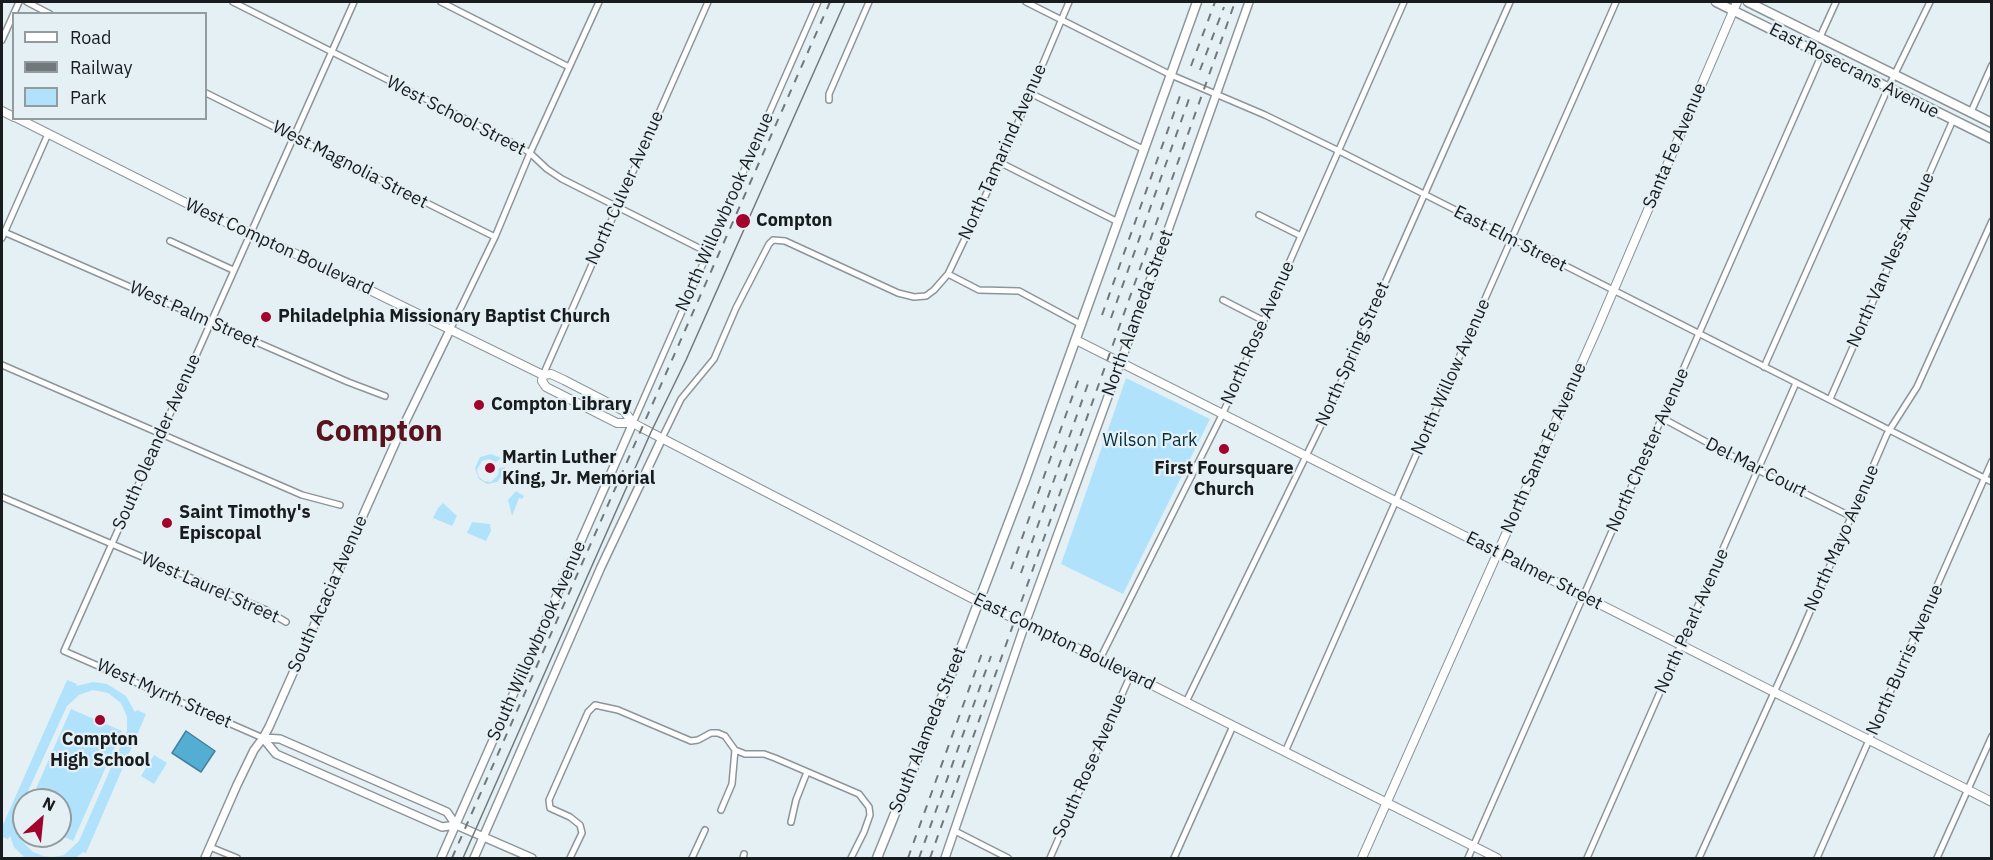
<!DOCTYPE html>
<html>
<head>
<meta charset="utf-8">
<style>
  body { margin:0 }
  #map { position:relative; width:1993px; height:860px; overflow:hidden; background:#e5f0f5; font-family:"IBM Plex Sans",sans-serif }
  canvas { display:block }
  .frame { position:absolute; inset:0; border:3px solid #181c1e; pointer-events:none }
  .legend { position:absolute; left:12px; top:12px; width:195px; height:108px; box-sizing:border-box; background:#e5f0f5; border:2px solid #939b9f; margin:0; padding:8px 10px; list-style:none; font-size:18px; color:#181c1e }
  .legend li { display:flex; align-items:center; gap:12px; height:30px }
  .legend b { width:30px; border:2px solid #939b9f }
  .north { position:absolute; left:12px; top:788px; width:60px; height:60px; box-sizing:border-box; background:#e5f0f5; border:2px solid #939b9f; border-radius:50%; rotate:27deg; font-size:16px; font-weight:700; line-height:24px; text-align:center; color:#181c1e }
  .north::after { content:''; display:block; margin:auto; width:21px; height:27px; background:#a2032d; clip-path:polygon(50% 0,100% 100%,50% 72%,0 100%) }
</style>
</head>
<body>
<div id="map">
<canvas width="1993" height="860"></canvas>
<div class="frame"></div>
<ul class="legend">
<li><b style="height:8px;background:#fff"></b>Road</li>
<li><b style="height:8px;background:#71787b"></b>Railway</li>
<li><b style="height:16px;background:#b0e3fb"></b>Park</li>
</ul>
<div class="north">N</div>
</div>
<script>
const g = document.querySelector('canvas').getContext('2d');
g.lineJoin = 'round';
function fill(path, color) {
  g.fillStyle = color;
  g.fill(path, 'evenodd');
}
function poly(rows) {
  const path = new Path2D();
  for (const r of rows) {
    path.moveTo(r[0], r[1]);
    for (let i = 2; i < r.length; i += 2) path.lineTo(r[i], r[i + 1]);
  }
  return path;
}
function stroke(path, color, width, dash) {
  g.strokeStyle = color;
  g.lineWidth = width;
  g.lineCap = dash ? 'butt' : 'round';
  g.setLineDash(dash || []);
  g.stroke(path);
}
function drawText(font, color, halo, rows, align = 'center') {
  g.font = font + ' "IBM Plex Sans",sans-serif';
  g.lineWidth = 4.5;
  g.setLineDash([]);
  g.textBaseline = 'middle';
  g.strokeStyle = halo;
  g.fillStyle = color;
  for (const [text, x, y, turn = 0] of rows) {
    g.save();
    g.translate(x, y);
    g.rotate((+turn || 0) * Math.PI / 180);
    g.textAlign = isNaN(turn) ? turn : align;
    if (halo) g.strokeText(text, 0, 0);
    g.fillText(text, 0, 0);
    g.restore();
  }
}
fill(poly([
  [1126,378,1210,419,1123,594,1061,564],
  [491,454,501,458,496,462,489,459,482,461,477,470,479,477,484,481,491,482,498,475,499,468,505,467,505,472,497,482,487,484,479,479,475,468,480,457],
  [516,491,524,496,522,499,519,498,512,516,508,500],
  [443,503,457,516,452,526,433,518,438,508],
  [472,522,490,524,491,531,486,541,467,533],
  [67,680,77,684,76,686,93,682,107,684,126,696,135,712,137,710,146,714,86,853,83,852,76,858,25,858,14,847,10,836,8,839,2,837,2,827],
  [93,690,108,693,121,703,127,717,127,731,79,841,64,855,53,857,43,856,33,852,22,841,19,831,19,815,24,800,67,706,79,695],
  [71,709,122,731,73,841,60,835,60,800,31,800],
  [154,755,167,763,154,784,141,776]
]), '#b0e3fb');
const water = poly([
  [186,731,215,751,201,772,172,753,186,731]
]);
fill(water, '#54add3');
stroke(water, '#42829d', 1.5);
const minor = poly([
  [27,2,50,14],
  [233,2,519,146,530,153,547,169,562,179,707,252],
  [441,2,569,67],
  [1026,2,1171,75,1265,115,1339,151,1992,482],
  [1820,37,1836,2],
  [2,40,19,2],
  [206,93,495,237],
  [1030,93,1145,150],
  [829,100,829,94,869,2],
  [1971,112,1992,65],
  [1001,163,1118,222],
  [1259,215,1301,236],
  [4,232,348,382,385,396],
  [2,238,48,134],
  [170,241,233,270],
  [948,274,979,290,1019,291,1082,325],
  [1223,300,1264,321],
  [450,330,495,237,530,153,599,2],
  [2,365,302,495,340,505],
  [1764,367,1888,88,1930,2],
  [543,375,708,2],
  [1830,399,1953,120],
  [1662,418,1758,470,1852,517],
  [633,423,818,2],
  [662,438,681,399,714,359,736,308,769,244,773,240,785,241,898,293,914,297,926,296,934,290,948,274,1001,163,1069,2],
  [2,497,266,610,286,622],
  [1100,659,1223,413,1404,2],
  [1186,702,1329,409,1510,2],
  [263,738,64,651,354,2],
  [1285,752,1616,2],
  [721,810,732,784,735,750],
  [791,822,796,800,807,772],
  [955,831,1008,858],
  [210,847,237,858],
  [570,858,582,833,580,825,570,817,550,808,549,800,588,712,595,705,618,710,691,741,698,740,711,733,718,733,725,736,735,750,745,754,764,754,775,758,859,794,869,807,870,815,864,832,851,858],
  [692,858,705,830],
  [743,858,744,854],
  [1050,858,1131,674],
  [1174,858,1233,726],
  [1468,858,1822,54],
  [1587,858,1796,383],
  [1699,858,1796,644,1887,434,1917,387,1992,221],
  [1817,858,1992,461],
  [1937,858,1992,736]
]);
const tertiary = poly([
  [263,738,276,754,442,827,456,825,532,858],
  [263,738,280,739,447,812,456,825],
  [205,858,237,785,254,750,263,738,269,727,397,439,450,330],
  [441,858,633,423],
  [474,858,601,567,662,438],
  [945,858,1025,624,1140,309,1249,2]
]);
const secondary = poly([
  [2,111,14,117],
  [17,118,206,213,296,254,543,375,551,374,564,380,624,411,633,423],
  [1076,340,1992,802],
  [543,375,542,381,546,387,617,423,633,423,642,428,979,602,1100,659,1497,858],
  [1362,858,1597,329,1737,2]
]);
const primary = poly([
  [1716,2,1992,139],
  [1748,2,1992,123],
  [877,858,947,685,1025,480,1197,2]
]);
stroke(minor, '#8c969a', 8);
stroke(tertiary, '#8c969a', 10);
stroke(secondary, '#8c969a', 10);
stroke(primary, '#8c969a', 11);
stroke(minor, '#fff', 5);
stroke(tertiary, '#fff', 7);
stroke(secondary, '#fff', 8);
stroke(primary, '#fff', 8);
stroke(poly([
  [463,858,651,432,686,360,845,2]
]), '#71787b', 1.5);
stroke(poly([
  [1191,66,1215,2],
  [1200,70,1224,7],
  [1102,315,1180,96],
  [1111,318,1189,99],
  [1011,569,1079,378],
  [1021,573,1089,381],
  [452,858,830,2],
  [908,858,982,653],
  [919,858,991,656],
  [930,858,1235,2]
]), '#71787b', 2, [8, 8]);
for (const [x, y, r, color] of [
  [743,221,8,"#a2032d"],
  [266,317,6,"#a2032d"],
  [479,405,6,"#a2032d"],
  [1224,449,6,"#a2032d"],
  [490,468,6,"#a2032d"],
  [167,523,6,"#a2032d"],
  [100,720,6,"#a2032d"]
]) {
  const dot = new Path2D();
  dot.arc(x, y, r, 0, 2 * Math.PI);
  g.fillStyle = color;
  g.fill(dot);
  stroke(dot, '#e5f0f5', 2);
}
drawText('18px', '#181c1e', '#e5f0f5', [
  ["East Rosecrans Avenue",1854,71,27],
  ["West School Street",456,116,27],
  ["Santa Fe Avenue",1675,146,-67],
  ["North Tamarind Avenue",1003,152,-66],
  ["West Magnolia Street",350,165,27],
  ["North Culver Avenue",625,188,-66],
  ["North Willowbrook Avenue",725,212,-66],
  ["East Elm Street",1510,239,27],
  ["West Compton Boulevard",279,247,25],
  ["North Van Ness Avenue",1891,260,-66],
  ["North Alameda Street",1138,313,-70],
  ["West Palm Street",194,315,24],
  ["North Rose Avenue",1258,333,-66],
  ["North Spring Street",1353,354,-66],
  ["North Willow Avenue",1451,377,-66],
  ["South Oleander Avenue",157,442,-66],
  ["North Santa Fe Avenue",1544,448,-66],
  ["North Chester Avenue",1648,450,-66],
  ["Del Mar Court",1756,468,27],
  ["North Mayo Avenue",1842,538,-66],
  ["East Palmer Street",1534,571,27],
  ["West Laurel Street",210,588,24],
  ["South Acacia Avenue",328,594,-66],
  ["North Pearl Avenue",1692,621,-66],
  ["South Willowbrook Avenue",537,641,-66],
  ["East Compton Boulevard",1064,642,26],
  ["North Burris Avenue",1905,660,-66],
  ["West Myrrh Street",164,694,24],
  ["South Alameda Street",928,730,-68],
  ["South Rose Avenue",1090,766,-66]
]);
drawText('bold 18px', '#181c1e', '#e5f0f5', [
  ["Compton",756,221],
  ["Philadelphia Missionary Baptist Church",278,317],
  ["Compton Library",491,405],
  ["Martin Luther",502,458],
  ["King, Jr. Memorial",502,479],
  ["First Foursquare",1224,469,"center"],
  ["Church",1224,490,"center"],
  ["Saint Timothy's",179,513],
  ["Episcopal",179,534],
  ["Compton",100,740,"center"],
  ["High School",100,761,"center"]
], 'left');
drawText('18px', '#042f3e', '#e5f0f5', [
  ["Wilson Park",1150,441]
]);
drawText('bold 30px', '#58131c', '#e5f0f5', [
  ["Compton",379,432]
]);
</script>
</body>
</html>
